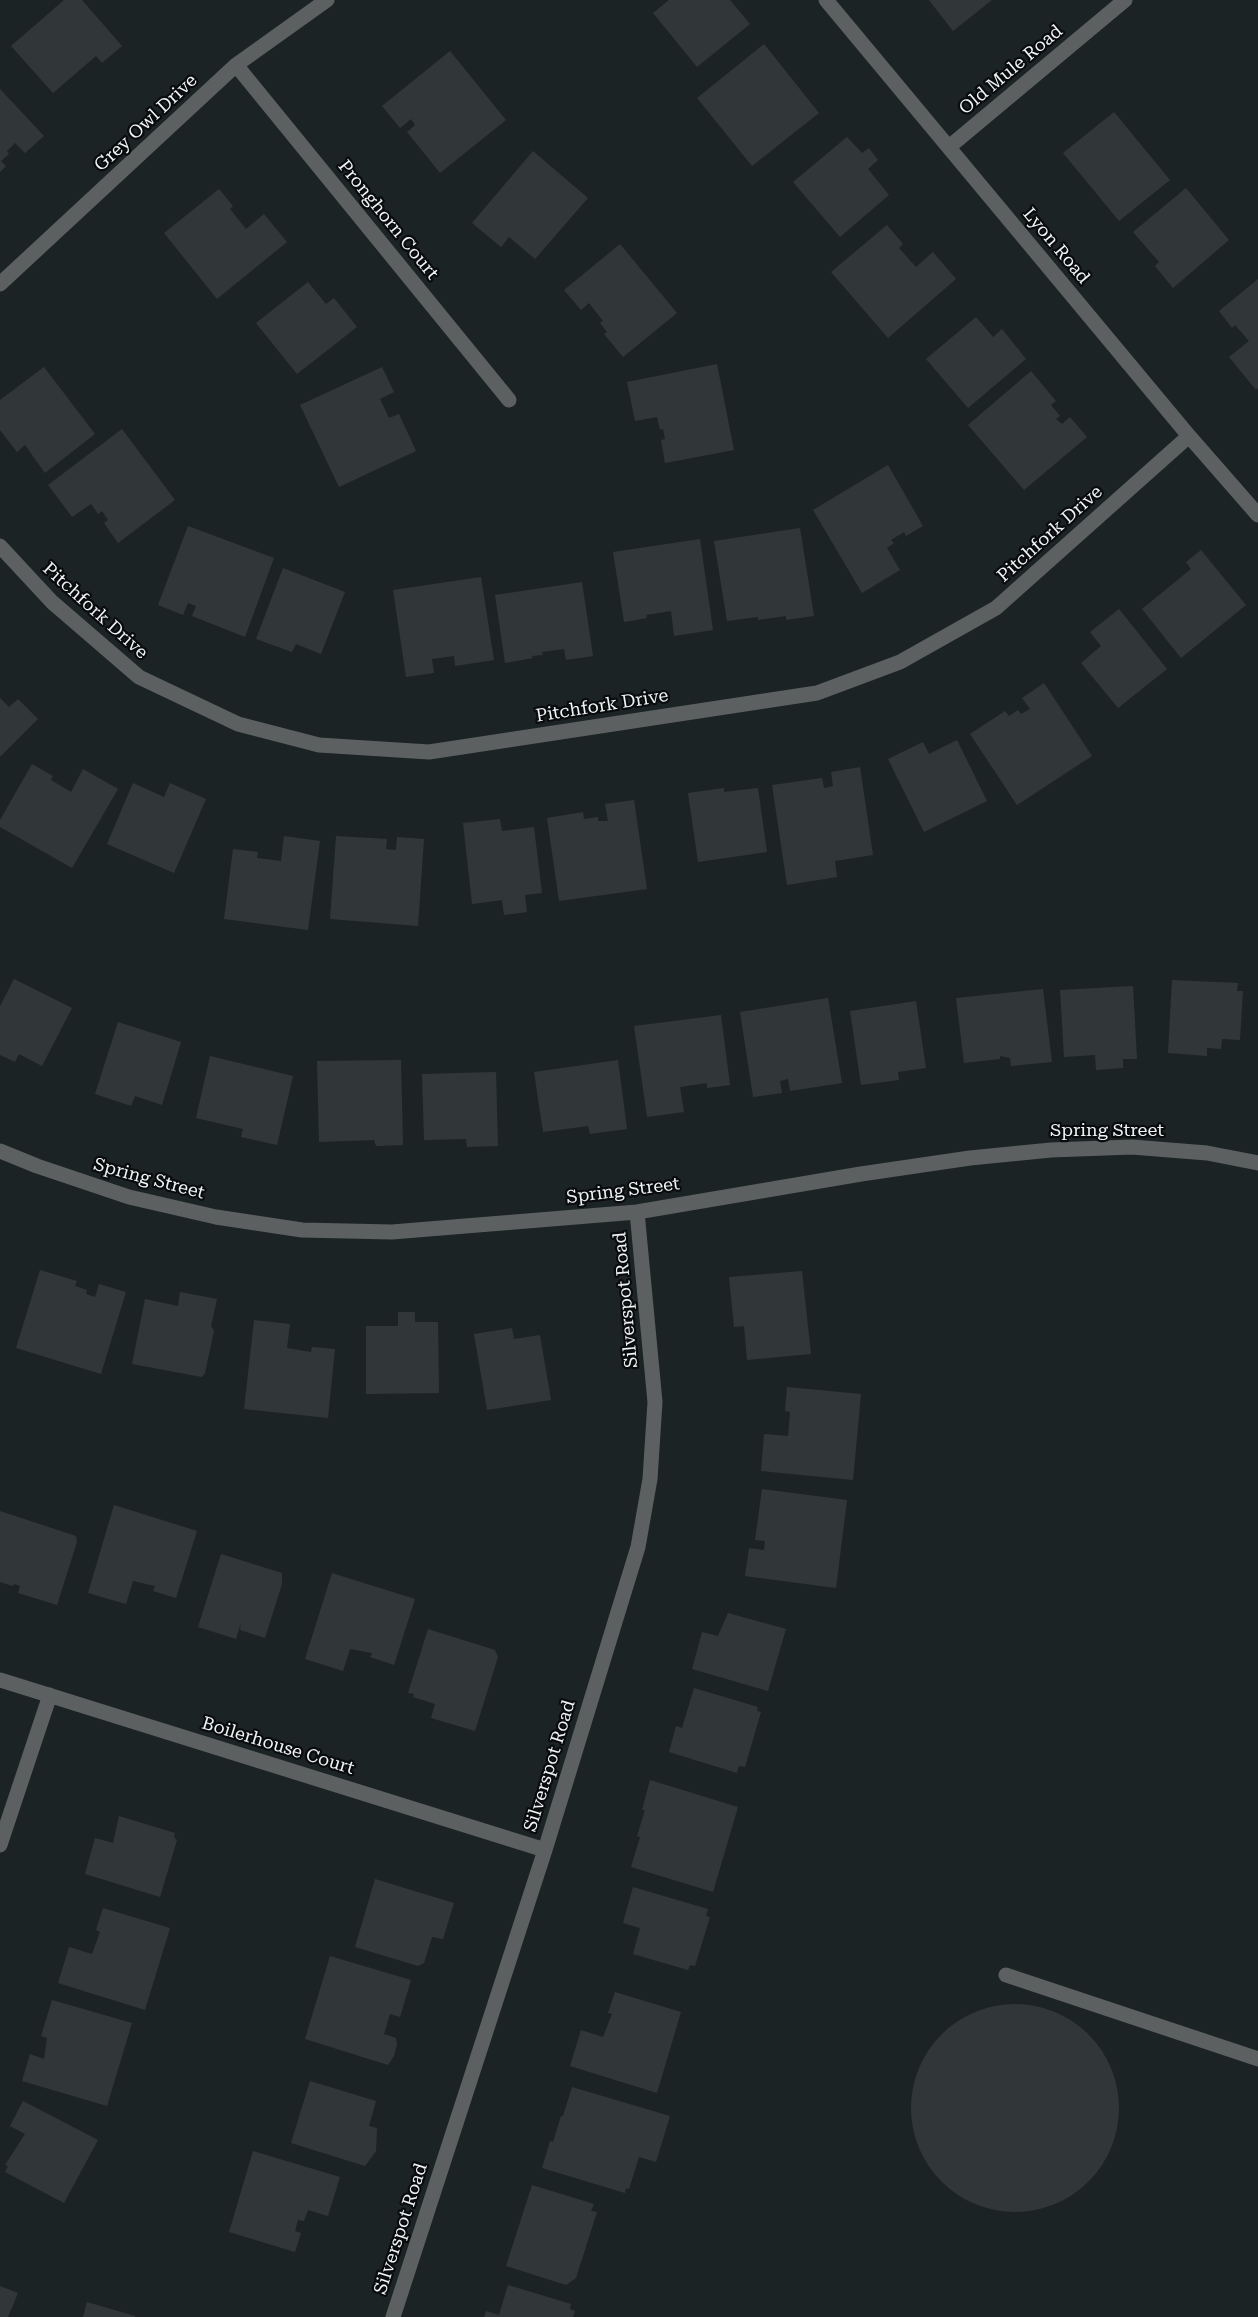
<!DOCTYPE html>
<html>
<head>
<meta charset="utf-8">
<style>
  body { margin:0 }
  canvas { display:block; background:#1c2324 }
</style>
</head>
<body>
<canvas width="1258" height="2317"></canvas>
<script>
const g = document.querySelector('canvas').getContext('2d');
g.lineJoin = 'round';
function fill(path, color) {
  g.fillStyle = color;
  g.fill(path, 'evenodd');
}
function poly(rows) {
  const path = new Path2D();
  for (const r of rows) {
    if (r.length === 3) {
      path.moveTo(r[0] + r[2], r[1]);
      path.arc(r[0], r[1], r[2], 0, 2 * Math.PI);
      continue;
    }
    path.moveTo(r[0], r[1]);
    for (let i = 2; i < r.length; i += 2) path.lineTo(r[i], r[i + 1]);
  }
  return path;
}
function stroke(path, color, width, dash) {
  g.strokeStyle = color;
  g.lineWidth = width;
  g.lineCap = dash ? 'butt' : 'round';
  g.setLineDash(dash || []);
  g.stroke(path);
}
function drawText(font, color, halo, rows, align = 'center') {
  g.font = font + ' "Roboto Serif",serif';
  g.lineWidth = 4.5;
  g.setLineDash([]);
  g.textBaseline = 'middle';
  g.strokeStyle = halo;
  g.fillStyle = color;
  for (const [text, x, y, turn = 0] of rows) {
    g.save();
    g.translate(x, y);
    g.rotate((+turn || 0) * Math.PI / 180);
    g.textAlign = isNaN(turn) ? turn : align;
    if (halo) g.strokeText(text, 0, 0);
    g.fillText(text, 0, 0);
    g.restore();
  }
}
fill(poly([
  [64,0,82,0,122,46,102,63,96,56,53,93,11,46],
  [669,0,730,0,750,24,697,67,653,13],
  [929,0,992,0,953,31],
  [764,44,819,113,752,166,697,98],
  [450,51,506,120,440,173,407,132,415,125,411,119,400,128,382,106],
  [0,89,44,136,25,153,15,143,7,151,9,154,1,161,6,166,0,172],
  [1114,112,1170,180,1119,221,1063,153],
  [847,137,862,153,869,148,878,160,868,169,889,195,840,237,793,182],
  [533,151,588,198,535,259,509,237,501,247,472,223],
  [1186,188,1229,240,1173,288,1155,266,1159,262,1133,232],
  [219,189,233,206,230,209,246,229,264,214,287,242,217,299,164,233],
  [887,225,903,244,899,248,916,267,933,252,956,279,888,338,831,272],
  [620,244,677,313,623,357,604,334,607,332,600,323,603,321,589,303,581,310,564,290],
  [1258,279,1258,388,1256,390,1229,357,1249,341,1235,325,1232,328,1219,311],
  [308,282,326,304,334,298,357,327,297,374,256,323],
  [976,317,993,337,1002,329,1026,359,968,408,926,359],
  [717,364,734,450,665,463,661,440,665,439,663,429,660,430,657,417,635,421,627,382],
  [44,367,95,434,45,473,25,445,17,452,0,430,0,400],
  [382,367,394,392,380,399,389,418,399,414,416,451,339,487,300,405],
  [1031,371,1056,401,1051,405,1060,416,1056,419,1062,424,1070,417,1087,437,1024,490,968,425],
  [122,429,175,500,118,543,104,523,108,520,102,511,98,514,91,504,72,517,48,485],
  [888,465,923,526,906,536,904,532,891,540,894,543,887,548,900,570,862,593,813,510],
  [188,526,274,558,245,637,192,616,196,606,188,603,183,615,158,605],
  [800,528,814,616,786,620,786,616,758,620,758,617,727,621,714,541],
  [700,539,713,630,674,636,671,611,646,615,647,618,624,622,613,552],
  [1201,550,1246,605,1181,658,1142,609,1191,569,1186,562],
  [283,568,345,592,321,654,296,644,292,652,256,639],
  [481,577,494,660,455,666,454,656,432,659,434,673,406,677,393,590],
  [582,582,593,656,566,660,564,649,542,652,543,655,532,656,533,658,505,663,495,595],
  [1119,609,1167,669,1118,708,1081,663,1101,646,1090,632],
  [1044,683,1092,756,1017,805,970,734,1005,711,1009,716,1018,710,1021,714,1030,709,1022,698],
  [0,698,9,707,18,699,38,719,0,757],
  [957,740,987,801,924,832,888,759,923,742,929,754],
  [32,764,53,776,51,780,71,792,83,769,118,789,72,868,0,827,0,820],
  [860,767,873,855,835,861,837,877,787,885,772,785,822,778,824,788,833,786,831,772],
  [133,783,164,797,170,783,206,799,174,873,107,844],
  [724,788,724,792,758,788,767,852,698,862,688,793],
  [634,800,647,889,559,901,547,818,583,812,584,819,598,817,598,821,608,821,605,804],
  [500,819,502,831,534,827,542,893,525,895,527,912,504,915,502,900,472,904,463,823],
  [284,836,320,841,308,930,224,919,233,849,258,852,257,858,281,861],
  [336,836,387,839,386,849,396,850,397,837,424,839,418,926,330,919],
  [14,979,72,1008,42,1066,19,1054,15,1062,0,1055,0,1006],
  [1172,980,1238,983,1237,991,1243,991,1240,1040,1222,1039,1221,1049,1207,1048,1207,1056,1168,1053],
  [1133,986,1137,1059,1123,1059,1123,1068,1096,1070,1095,1055,1064,1057,1060,990],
  [1043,989,1052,1062,1011,1066,1010,1058,1000,1056,1000,1059,964,1063,956,998],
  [828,998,842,1083,790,1091,788,1079,780,1081,782,1093,753,1097,740,1012],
  [916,1001,926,1068,898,1072,899,1080,861,1085,850,1011],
  [721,1015,730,1085,707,1088,707,1083,680,1087,684,1112,647,1117,634,1026],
  [118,1022,181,1042,162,1105,135,1096,131,1106,95,1094],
  [210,1056,293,1076,277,1145,241,1137,243,1129,196,1118],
  [401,1060,403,1145,376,1146,374,1140,319,1142,317,1061],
  [618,1060,627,1129,590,1134,588,1126,543,1132,534,1072],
  [496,1072,498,1146,467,1147,466,1139,424,1140,422,1074],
  [40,1270,77,1281,75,1286,87,1290,86,1294,95,1297,99,1284,126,1292,101,1374,16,1348],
  [802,1271,811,1354,747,1360,744,1326,734,1327,729,1277],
  [180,1292,217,1299,211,1326,214,1331,205,1373,202,1377,132,1364,145,1299,178,1306],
  [398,1312,415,1312,415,1322,438,1322,439,1393,366,1394,366,1326,398,1326],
  [254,1320,290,1324,287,1348,311,1352,312,1347,335,1349,328,1418,244,1409],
  [512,1328,514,1339,540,1335,551,1400,487,1410,474,1334],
  [787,1387,861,1394,853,1480,761,1471,764,1434,788,1436,790,1412,785,1411],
  [762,1489,847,1500,836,1588,745,1576,749,1548,764,1550,765,1541,755,1540],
  [114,1505,197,1531,176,1598,153,1591,155,1586,133,1581,126,1604,88,1593],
  [0,1511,76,1536,77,1542,57,1605,18,1593,20,1586,14,1584,13,1586,0,1582],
  [221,1554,282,1573,282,1584,265,1638,240,1630,241,1623,236,1639,198,1627],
  [332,1573,415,1599,394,1665,370,1657,372,1653,350,1649,343,1671,305,1659],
  [728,1613,786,1629,768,1691,692,1669,702,1632,718,1636],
  [428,1629,495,1650,498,1657,475,1731,431,1718,435,1704,413,1697,414,1694,408,1693],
  [694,1688,758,1707,757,1711,761,1712,745,1767,739,1766,737,1773,669,1752,676,1726,682,1728],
  [650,1780,738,1807,713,1892,631,1867,640,1837,637,1836,645,1810,642,1810],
  [119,1816,175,1833,174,1837,177,1840,160,1897,85,1874,95,1838,113,1843],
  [375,1879,454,1903,443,1939,432,1937,424,1963,418,1966,355,1947],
  [633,1887,708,1909,706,1916,710,1917,695,1966,690,1965,688,1970,633,1954,640,1928,623,1923],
  [103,1908,170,1928,145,2010,58,1983,69,1947,92,1954,100,1932,96,1930],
  [330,1956,411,1980,400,2017,390,2014,384,2034,396,2038,397,2044,394,2056,388,2065,305,2039],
  [615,1992,681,2012,657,2093,570,2066,581,2030,603,2037,612,2014,608,2013],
  [52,2000,132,2023,107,2106,22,2081,30,2054,44,2059,47,2038,41,2036],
  [1015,2108,104],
  [310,2081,376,2101,369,2126,377,2128,376,2151,365,2166,291,2143],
  [572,2087,670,2116,656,2162,639,2157,629,2189,626,2188,625,2193,542,2168,550,2141,553,2142,561,2116,563,2116],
  [23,2101,98,2140,64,2203,5,2172,8,2166,5,2165,25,2134,10,2126],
  [253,2151,340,2177,328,2216,308,2210,304,2221,298,2220,295,2231,301,2233,295,2252,229,2232],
  [532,2185,594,2204,591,2211,597,2212,576,2278,566,2285,506,2266],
  [508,2285,571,2304,570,2309,575,2311,573,2317,484,2317,486,2311,499,2315],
  [0,2286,18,2293,8,2317,0,2317],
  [87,2302,135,2316,135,2317,83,2317]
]), '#313739');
stroke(poly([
  [826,0,1189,436,1258,515],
  [236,65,509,400],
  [949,147,1125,0],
  [0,284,236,65,327,0],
  [0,546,52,602,139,677,238,724,319,745,429,752,817,693,900,662,996,608,1189,436],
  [0,1151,37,1166,129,1197,216,1217,302,1230,392,1232,637,1212,861,1174,970,1158,1051,1150,1132,1147,1207,1153,1258,1163],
  [0,1680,545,1850],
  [0,1845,50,1695],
  [1006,1975,1258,2059],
  [393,2317,545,1850,638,1547,650,1479,655,1402,637,1212]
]), '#5c6061', 15);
drawText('18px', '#f0f4f6', '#090b0c', [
  ["Old Mule Road",1011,70,-40],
  ["Grey Owl Drive",146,123,-43],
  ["Pronghorn Court",388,220,51],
  ["Lyon Road",1056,246,50],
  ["Pitchfork Drive",1050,534,-42],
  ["Pitchfork Drive",95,611,42],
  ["Pitchfork Drive",602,706,-9],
  ["Spring Street",1107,1131],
  ["Spring Street",149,1179,15],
  ["Spring Street",623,1191,-7],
  ["Silverspot Road",626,1300,-95],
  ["Boilerhouse Court",278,1746,17],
  ["Silverspot Road",550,1766,-73],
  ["Silverspot Road",401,2229,-72]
]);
</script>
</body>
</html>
